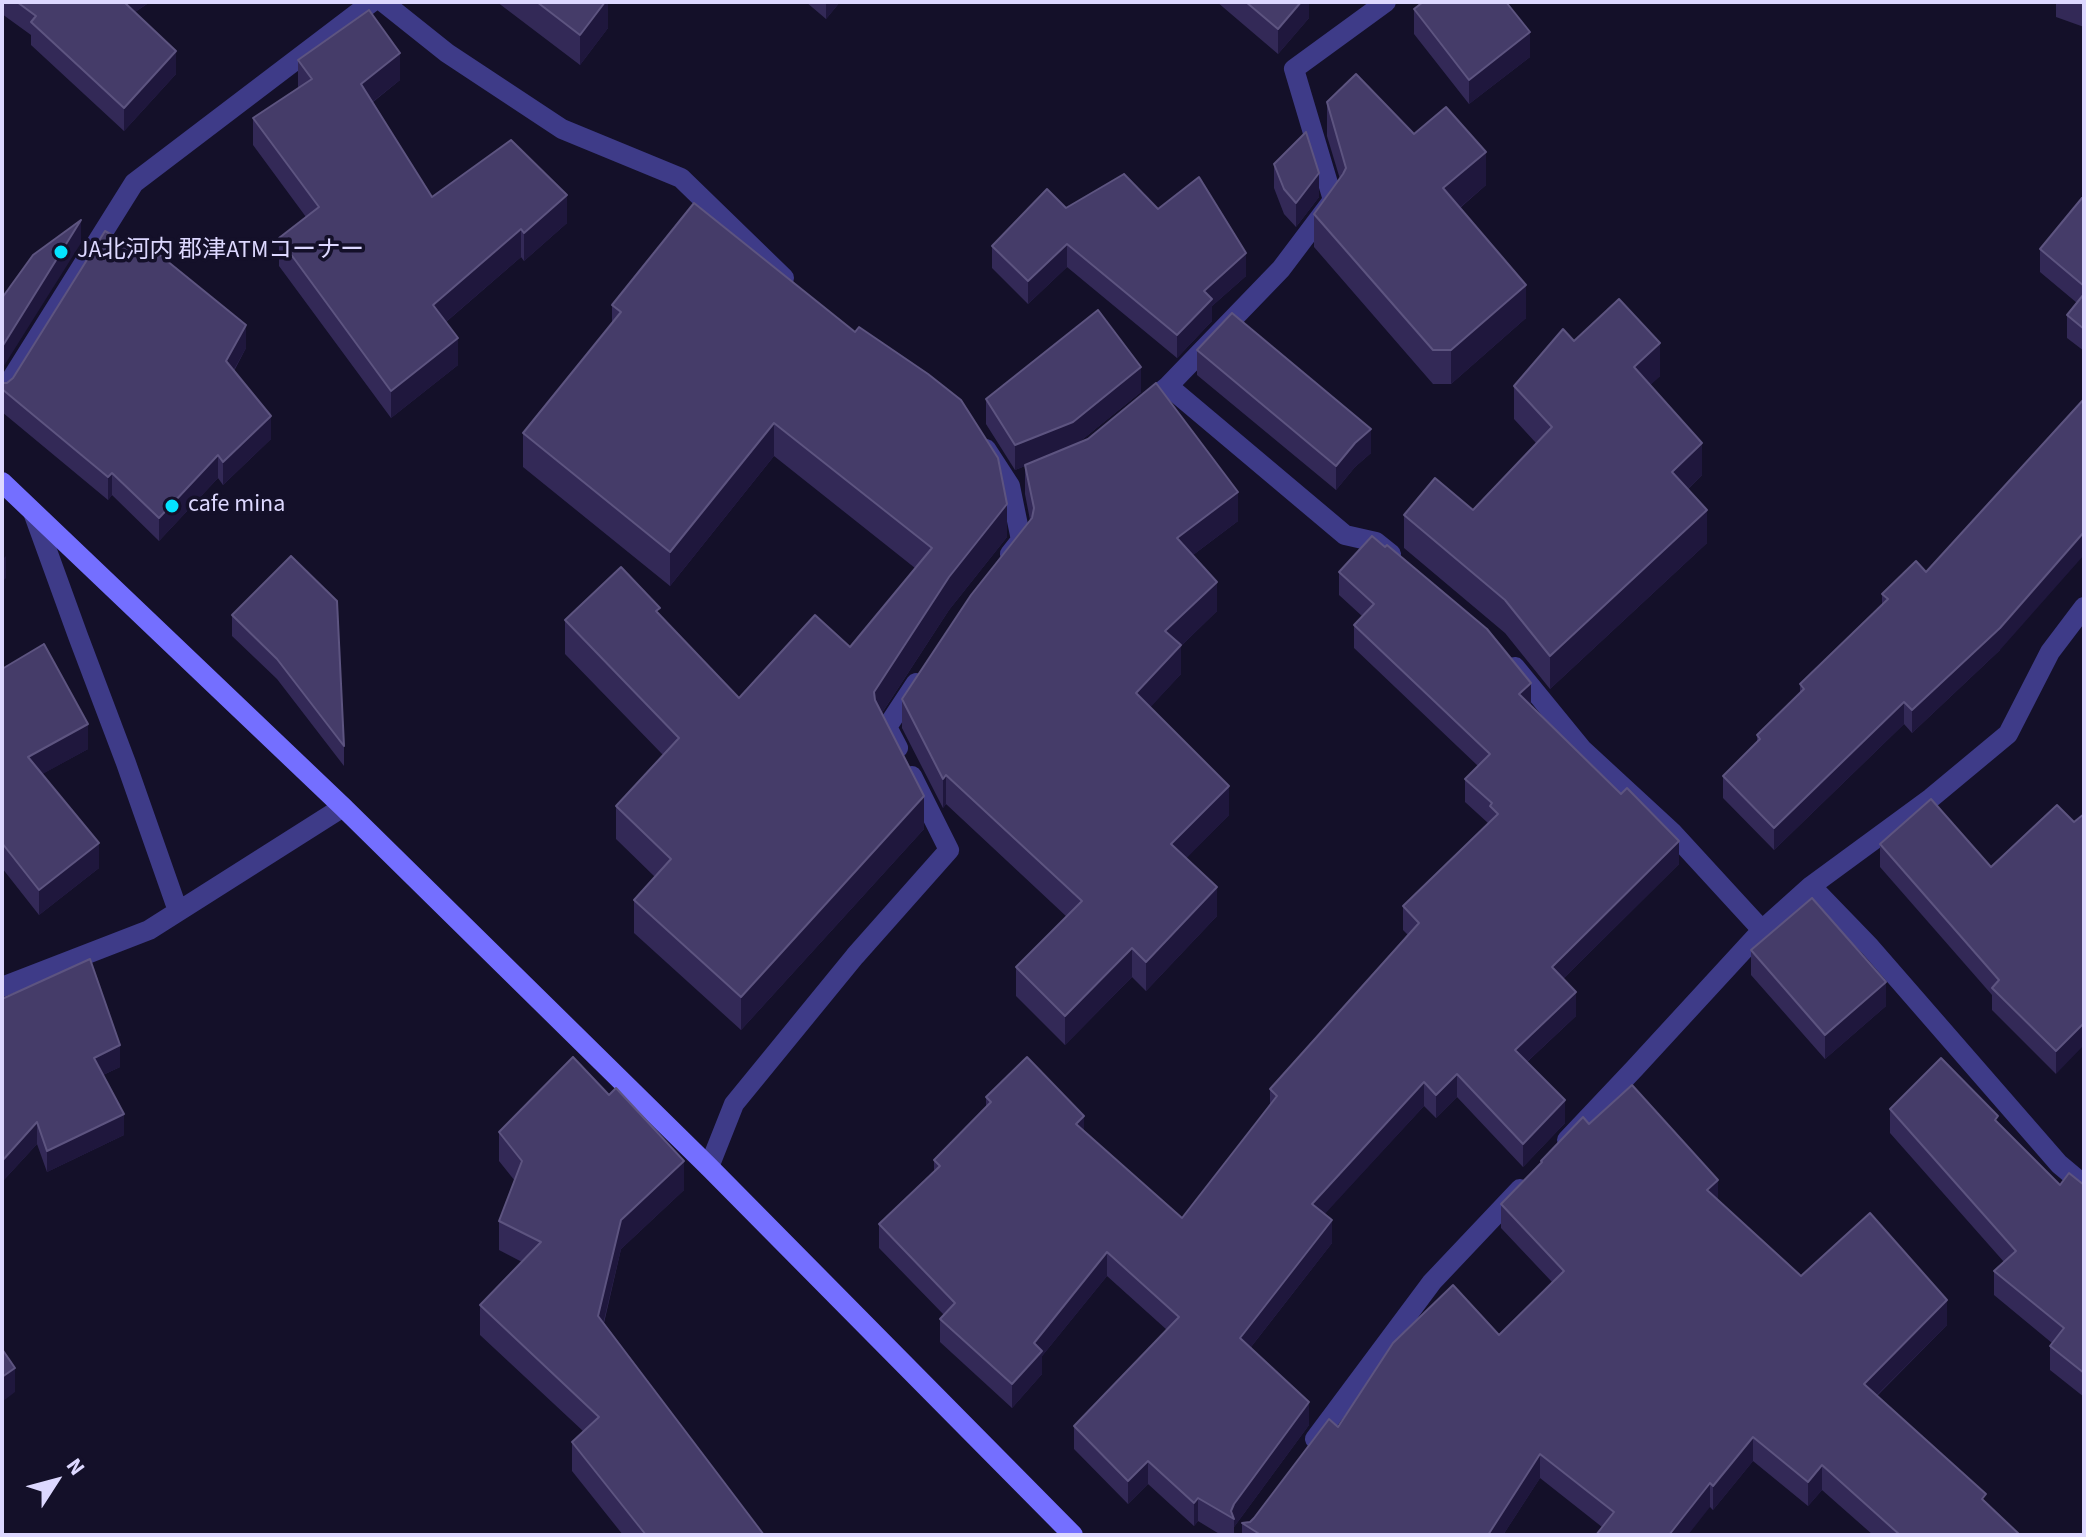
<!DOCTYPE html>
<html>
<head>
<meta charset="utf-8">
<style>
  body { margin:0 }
  #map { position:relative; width:2086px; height:1537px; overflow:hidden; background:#141029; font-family:"Source Sans 3",sans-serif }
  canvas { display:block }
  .frame { position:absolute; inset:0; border:4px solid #ddd8ff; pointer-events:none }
  .north { position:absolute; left:16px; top:1441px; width:80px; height:80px; -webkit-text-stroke:6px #141029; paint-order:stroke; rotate:54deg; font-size:22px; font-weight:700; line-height:32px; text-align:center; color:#ddd8ff }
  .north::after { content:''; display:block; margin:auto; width:28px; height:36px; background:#ddd8ff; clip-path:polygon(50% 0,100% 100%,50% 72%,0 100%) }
</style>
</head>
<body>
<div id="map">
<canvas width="2086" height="1537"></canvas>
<div class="frame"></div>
<div class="north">N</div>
</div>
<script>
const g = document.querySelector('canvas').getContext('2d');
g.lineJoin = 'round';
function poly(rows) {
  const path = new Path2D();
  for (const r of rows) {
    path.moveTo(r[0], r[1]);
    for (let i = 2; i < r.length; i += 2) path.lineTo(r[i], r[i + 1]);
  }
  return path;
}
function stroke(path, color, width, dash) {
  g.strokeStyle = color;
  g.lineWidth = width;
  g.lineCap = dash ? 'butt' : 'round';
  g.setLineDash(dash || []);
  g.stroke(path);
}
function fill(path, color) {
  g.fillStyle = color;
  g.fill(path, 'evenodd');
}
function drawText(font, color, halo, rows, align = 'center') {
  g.font = font + ' "Source Sans 3","Noto Sans JP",sans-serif';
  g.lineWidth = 7;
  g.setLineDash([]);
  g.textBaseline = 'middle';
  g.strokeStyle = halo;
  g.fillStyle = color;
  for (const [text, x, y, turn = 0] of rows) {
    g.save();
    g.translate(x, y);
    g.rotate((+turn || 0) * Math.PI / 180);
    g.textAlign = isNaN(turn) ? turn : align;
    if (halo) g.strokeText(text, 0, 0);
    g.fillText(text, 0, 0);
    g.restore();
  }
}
stroke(poly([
  [383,2,447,53,562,129,681,178,784,278],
  [1168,386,1281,269,1333,200,1294,69,1386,2],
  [2,394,134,183,372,2],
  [1142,407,1168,386,1345,535,1376,542,1391,554],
  [986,449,1010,486,1021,540,1010,554],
  [33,512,78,636,126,763,178,911],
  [1515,667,1582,749,1672,832,1762,930],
  [898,748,887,727,916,683],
  [1811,886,1870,947,2059,1164,2084,1185],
  [2,987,149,930,343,807],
  [1567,1140,1635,1068,1762,930,1811,886,1931,798,2008,734,2050,652,2084,607],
  [709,1167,734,1104,855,956,949,850,912,776],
  [1315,1439,1432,1282,1520,1189]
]), '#3e3b88', 20);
stroke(poly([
  [2,482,343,807,709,1167,1073,1535]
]), '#746fff', 20);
fill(poly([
  [2,2,150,2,135,12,176,74,124,131,31,45,31,35,2,14],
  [497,2,608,2,608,28,580,65],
  [806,2,840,2,826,19],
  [1217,2,1309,2,1309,18,1278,54],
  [2056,2,2084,2,2084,27,2056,17],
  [1414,9,1530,57,1469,104,1414,34],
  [298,60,400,80,373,102,432,197,567,223,524,261,521,257,446,322,458,365,391,418,279,266,279,238,306,217,253,145,253,118,298,88],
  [1327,102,1414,134,1486,185,1460,208,1526,318,1451,384,1433,384,1314,247,1314,214,1340,179,1327,136],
  [1274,164,1319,197,1296,227,1284,214,1274,188],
  [2084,200,2084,351,2067,338,2067,315,2077,303,2040,272,2040,249],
  [1066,208,1158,209,1246,276,1212,306,1212,321,1177,358,1067,267,1028,304,992,268,992,246],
  [612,305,1007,537,949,610,882,713,924,829,741,1030,634,933,634,900,655,877,616,839,616,806,663,755,565,654,565,620,660,615,739,698,850,647,915,568,774,456,670,586,523,467,523,433,612,323],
  [1574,341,1660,376,1650,385,1702,475,1688,489,1707,543,1550,689,1505,633,1404,548,1404,515,1473,510,1536,443,1514,419,1514,386],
  [246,348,234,371,271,439,223,485,218,478,159,541,112,495,108,500,2,412,2,383],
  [1197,350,1371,453,1355,467,1336,490,1197,375],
  [1141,392,1078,443,1238,521,1193,555,1217,611,1181,646,1181,674,1150,707,1229,815,1186,858,1217,916,1146,991,1132,977,1065,1045,1016,996,1016,967,1067,917,946,804,943,808,902,728,902,699,1030,520,1025,494,1025,466,1015,470,986,424,986,399],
  [291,556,344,746,344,766,277,679,232,636,232,615],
  [1339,572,1531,706,1679,864,1563,979,1576,1016,1527,1062,1565,1123,1523,1167,1457,1097,1436,1118,1424,1106,1324,1214,1332,1243,1251,1347,1309,1425,1234,1527,1234,1535,1221,1535,1198,1521,1194,1526,1148,1484,1128,1504,1074,1449,1074,1426,1167,1330,1107,1276,1042,1356,1042,1374,1012,1408,940,1342,940,1319,944,1315,879,1248,879,1224,934,1171,934,1160,986,1107,986,1097,1084,1131,1182,1218,1270,1105,1270,1089,1408,935,1403,930,1403,906,1488,823,1465,802,1465,779,1478,766,1354,648,1354,625,1362,616,1339,595],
  [1882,594,2000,650,1912,733,1904,724,1774,850,1723,798,1723,776,1757,742,1757,735,1800,693,1800,684,1882,605],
  [2,669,88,749,42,774,99,868,39,915,2,868],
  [2074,822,2056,1074,1992,1010,1992,995,1880,867,1880,844,1991,867],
  [1751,950,1886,1006,1825,1059,1751,975],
  [2,999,120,1067,103,1075,124,1135,47,1172,37,1144,2,1182],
  [1890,1109,1998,1123,2060,1185,2084,1185,2084,1397,2050,1370,2050,1346,2052,1343,1994,1295,1994,1271,2004,1262,1890,1133],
  [1589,1124,1718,1200,1801,1276,1947,1325,1877,1396,2020,1535,1873,1535,1822,1490,1808,1506,1753,1461,1713,1510,1710,1507,1602,1527,1540,1478,1503,1535,1242,1535,1242,1523,1250,1522,1254,1518,1338,1427,1499,1335,1552,1282,1501,1228,1501,1204,1541,1164,1541,1161],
  [499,1132,684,1190,621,1249,604,1323,764,1535,623,1535,572,1471,572,1442,583,1431,480,1335,480,1305,522,1262,499,1250,499,1221,515,1181,499,1161]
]), '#332957');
fill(poly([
  [120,2,150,2,120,22],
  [605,2,608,2,608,28,580,65,580,35],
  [826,2,840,2,826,19],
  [1301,2,1309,2,1309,18,1278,54,1278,29],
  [1530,32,1530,57,1469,104,1469,80],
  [176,51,176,74,124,131,124,108],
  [400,53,400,80,361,111,361,84],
  [1486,152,1486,185,1443,222,1443,188],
  [1319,173,1319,197,1296,227,1296,203],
  [567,195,567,223,524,261,524,233],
  [81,220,81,243,2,369,2,347],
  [521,229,521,257,433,333,433,305],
  [1067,244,1067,267,1028,304,1028,281],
  [1246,253,1246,276,1212,306,1212,321,1177,358,1177,335,1204,291],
  [1526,285,1526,318,1451,384,1451,350],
  [246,325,246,348,226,384,226,361],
  [458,338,458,365,391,418,391,391],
  [1660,343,1660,376,1634,400,1634,367],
  [1141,367,1141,392,1073,447,1015,470,1015,445],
  [271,416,271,439,223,485,223,462],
  [774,423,774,456,670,586,670,552],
  [1371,429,1371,453,1355,467,1336,490,1336,466,1355,443],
  [1702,443,1702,475,1672,504,1672,472],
  [218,455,218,478,159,541,159,518],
  [112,473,112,495,108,500,108,477],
  [1238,492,1238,521,1177,567,1177,538],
  [1007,504,1007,537,949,610,874,725,874,692,949,577],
  [1707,510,1707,543,1550,689,1550,656],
  [2084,532,2084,555,2000,650,1912,733,1912,710],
  [6,556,6,578,2,582,2,560],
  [1217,582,1217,611,1181,646,1181,674,1136,723,1136,693,1165,631],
  [1531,683,1531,707,1519,694],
  [1904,702,1904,724,1774,850,1774,828],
  [88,724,88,749,28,782,28,757],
  [946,775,946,804,943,808,943,779],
  [1229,786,1229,815,1171,874,1171,844],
  [924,796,924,829,741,1030,741,997],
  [1679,841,1679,864,1552,990,1552,967],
  [99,843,99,868,39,915,39,890],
  [1217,887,1217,916,1146,991,1146,962],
  [1132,948,1132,977,1065,1045,1065,1016],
  [1886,982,1886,1006,1825,1059,1825,1035],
  [1576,992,1576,1016,1515,1073,1515,1050],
  [2084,1023,2084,1045,2056,1074,2056,1051],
  [120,1045,120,1067,94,1079,94,1058],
  [1457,1074,1457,1097,1436,1118,1436,1095],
  [1424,1082,1424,1106,1312,1228,1312,1204],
  [1565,1100,1565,1123,1523,1167,1523,1144],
  [124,1114,124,1135,47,1172,47,1151],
  [1084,1116,1084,1139,1076,1124],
  [37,1122,37,1144,2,1182,2,1161],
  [684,1161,684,1190,621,1249,598,1345,598,1316,621,1220],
  [1718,1180,1718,1204,1707,1190],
  [1332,1220,1332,1243,1240,1361,1240,1338],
  [1107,1252,1107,1276,1042,1356,1042,1374,1012,1408,1012,1384,1034,1343],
  [1947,1300,1947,1325,1864,1408,1864,1384],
  [15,1368,15,1392,2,1402,2,1377],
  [1309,1402,1309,1425,1234,1527,1234,1519,1231,1511,1234,1504],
  [1753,1437,1753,1461,1713,1510,1713,1486],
  [1540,1454,1540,1478,1503,1535,1488,1535],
  [1148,1461,1148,1484,1128,1504,1128,1481],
  [1822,1465,1822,1490,1808,1506,1808,1482],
  [1710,1483,1710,1507,1688,1535,1669,1535],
  [1198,1498,1198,1521,1194,1526,1194,1503]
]), '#1f173d');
const building = poly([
  [17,2,124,2,176,51,124,108,31,22,36,16,17,2],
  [537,2,605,2,580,35,537,2],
  [1246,2,1301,2,1278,29,1246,2],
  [1423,2,1506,2,1530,32,1469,80,1414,9,1423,2],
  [369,10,400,53,361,84,432,197,511,140,567,195,524,233,521,229,433,305,458,338,391,391,279,238,319,207,253,118,312,79,298,60,369,10],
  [1356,74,1414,134,1446,107,1486,152,1443,188,1526,285,1451,350,1433,350,1314,214,1343,174,1346,168,1327,102,1356,74],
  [1306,132,1319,173,1296,203,1284,189,1274,164,1306,132],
  [1124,174,1158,209,1199,177,1246,253,1204,291,1212,299,1177,335,1067,244,1028,281,992,246,1047,189,1066,208,1124,174],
  [2082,198,2084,200,2084,286,2040,249,2082,198],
  [694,203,855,332,859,327,928,374,961,400,998,458,1007,504,949,577,874,692,875,700,924,796,741,997,634,900,671,859,616,806,679,738,565,620,621,567,660,608,656,611,739,698,815,615,850,647,932,548,774,423,670,552,523,433,621,312,612,305,694,203],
  [81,220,2,347,2,298,33,255,81,220],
  [105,231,134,247,140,239,246,325,226,361,271,416,223,462,218,455,159,518,112,473,108,477,2,389,2,383,7,383,13,378,105,231],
  [2084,294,2084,329,2067,315,2084,294],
  [1619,299,1660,343,1634,367,1702,443,1672,472,1707,510,1550,656,1505,600,1404,515,1435,478,1473,510,1552,427,1514,386,1563,329,1574,341,1619,299],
  [1098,310,1141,367,1073,422,1015,445,986,399,1098,310],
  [1232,313,1371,429,1355,443,1336,466,1197,350,1232,313],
  [1156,383,1238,492,1177,538,1217,582,1165,631,1181,645,1136,693,1229,786,1171,844,1217,887,1146,962,1132,948,1065,1016,1016,967,1082,901,946,775,943,779,902,699,971,595,1032,518,1034,508,1025,465,1088,439,1156,383],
  [2084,399,2084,532,2000,628,1912,710,1904,702,1774,828,1723,776,1760,739,1757,735,1804,689,1800,684,1888,599,1882,594,1916,561,1926,572,2084,399],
  [1372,536,1385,547,1387,545,1487,629,1531,683,1519,694,1621,794,1627,788,1679,841,1552,967,1576,992,1515,1050,1565,1100,1523,1144,1457,1074,1436,1095,1424,1082,1312,1204,1332,1220,1240,1338,1309,1402,1234,1504,1231,1511,1234,1519,1198,1498,1194,1503,1148,1461,1128,1481,1074,1426,1179,1317,1107,1252,1034,1343,1042,1351,1012,1384,940,1319,955,1303,879,1224,940,1166,934,1160,991,1102,986,1097,1027,1057,1084,1116,1076,1124,1182,1218,1277,1096,1270,1089,1419,923,1403,906,1498,814,1490,806,1492,803,1465,779,1490,754,1354,625,1374,604,1339,572,1372,536],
  [291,556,337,601,344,746,277,659,232,615,291,556],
  [44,644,88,724,28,757,99,843,39,890,2,843,2,669,44,644],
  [1931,799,1991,867,2057,805,2074,822,2084,814,2084,1023,2056,1051,1992,988,1999,980,1880,844,1931,799],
  [1812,898,1886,982,1825,1035,1751,950,1812,898],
  [90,959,120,1045,94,1058,124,1114,47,1151,37,1122,2,1161,2,999,90,959],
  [573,1057,609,1095,616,1088,684,1161,621,1220,598,1316,764,1535,646,1535,572,1442,599,1417,480,1305,541,1242,499,1221,522,1161,499,1132,573,1057],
  [1941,1058,1998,1116,1995,1120,2060,1185,2069,1173,2084,1185,2084,1373,2050,1346,2064,1328,1994,1271,2016,1251,1890,1109,1941,1058],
  [1632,1085,1718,1180,1707,1190,1801,1276,1870,1213,1947,1300,1864,1384,1986,1494,1982,1499,2020,1535,1900,1535,1822,1465,1808,1482,1753,1437,1713,1486,1710,1483,1669,1535,1596,1535,1614,1512,1540,1454,1488,1535,1261,1535,1242,1523,1250,1522,1254,1518,1329,1419,1338,1427,1393,1343,1453,1285,1499,1335,1564,1271,1501,1204,1542,1162,1541,1161,1583,1117,1589,1124,1632,1085],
  [2,1349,15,1368,2,1377,2,1349]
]);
fill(building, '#453c69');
stroke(building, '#5d5480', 2);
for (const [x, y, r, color] of [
  [61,252,8,"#04e4ff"],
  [172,506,8,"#04e4ff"]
]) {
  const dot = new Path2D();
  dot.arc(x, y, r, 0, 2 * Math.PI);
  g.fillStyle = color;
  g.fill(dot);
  stroke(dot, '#141029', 3);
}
drawText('24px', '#ddd8ff', '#141029', [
  ["JA北河内 郡津ATMコーナー",77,252],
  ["cafe mina",188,506]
], 'left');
</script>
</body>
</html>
